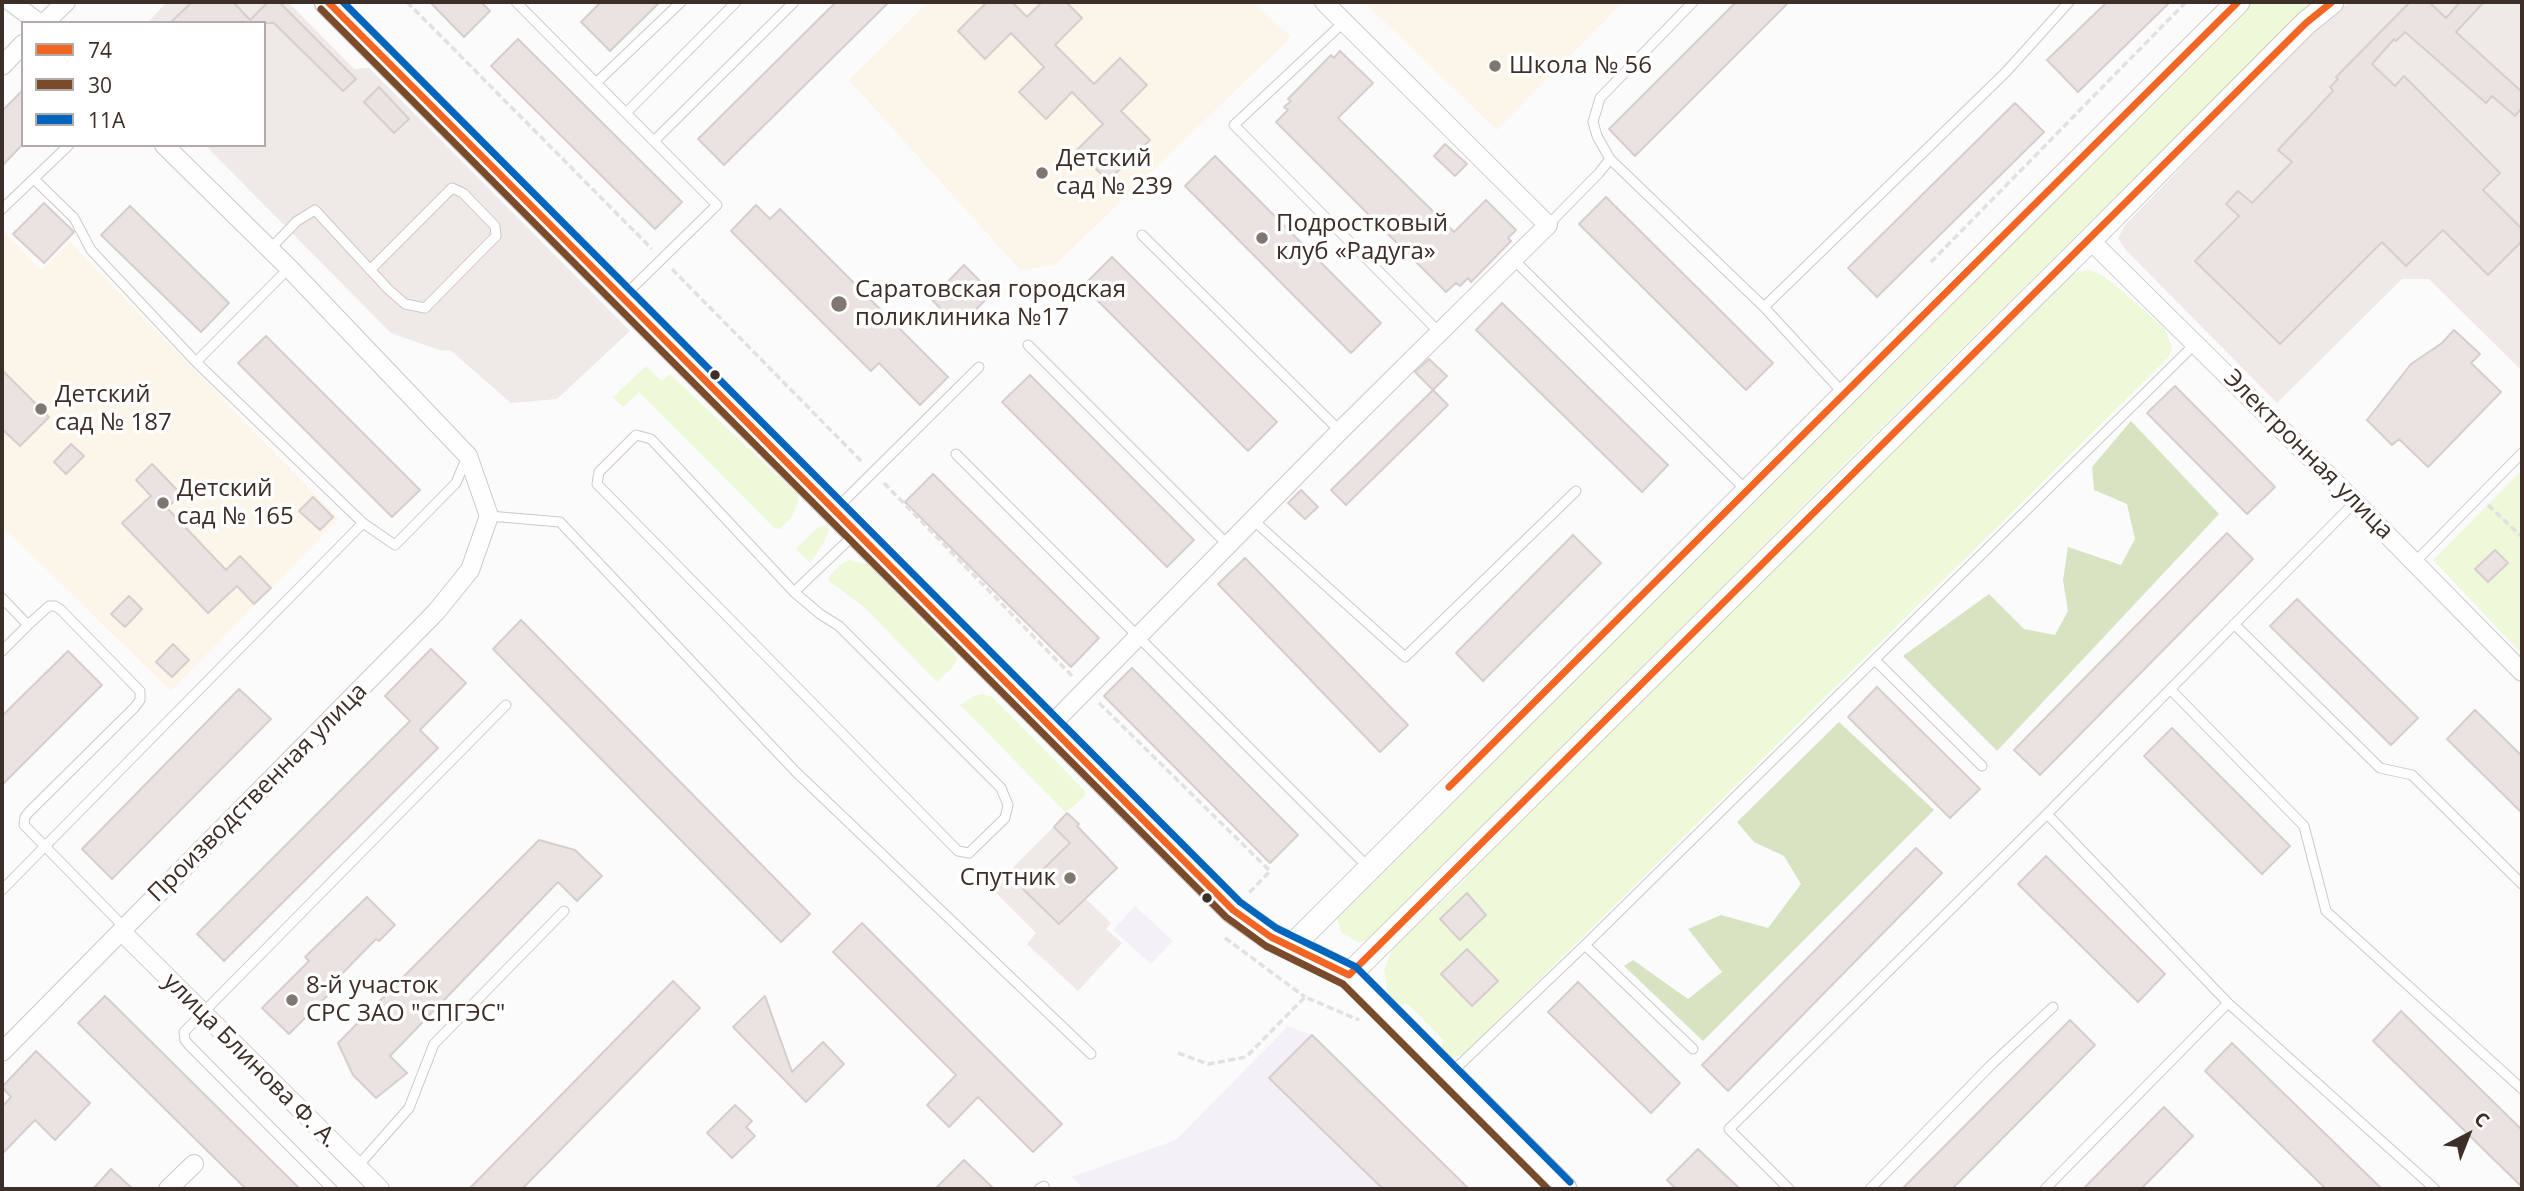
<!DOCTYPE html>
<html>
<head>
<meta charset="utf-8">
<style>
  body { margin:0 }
  #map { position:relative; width:2524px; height:1191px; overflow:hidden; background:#fbfbfb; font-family:"Open Sans",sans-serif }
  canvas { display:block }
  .frame { position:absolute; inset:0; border:4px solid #3d2e28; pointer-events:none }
  .legend { position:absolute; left:21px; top:21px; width:245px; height:126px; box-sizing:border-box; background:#fff; border:2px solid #b1aba9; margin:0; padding:9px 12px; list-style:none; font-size:21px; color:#3d2e28 }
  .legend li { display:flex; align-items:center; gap:14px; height:35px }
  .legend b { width:35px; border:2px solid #b1aba9 }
  .north { position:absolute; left:2433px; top:1100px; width:70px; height:70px; -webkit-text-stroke:5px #fff; paint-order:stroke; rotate:42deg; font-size:19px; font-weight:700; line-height:28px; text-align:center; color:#3d2e28 }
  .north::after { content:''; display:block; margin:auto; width:24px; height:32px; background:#3d2e28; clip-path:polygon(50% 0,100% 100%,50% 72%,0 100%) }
</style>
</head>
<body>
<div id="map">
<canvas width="2524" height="1191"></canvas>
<div class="frame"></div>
<ul class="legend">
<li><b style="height:9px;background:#f26522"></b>74</li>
<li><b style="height:9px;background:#7a4b2a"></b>30</li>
<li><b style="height:9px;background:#0065bd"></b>11А</li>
</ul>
<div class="north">С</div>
</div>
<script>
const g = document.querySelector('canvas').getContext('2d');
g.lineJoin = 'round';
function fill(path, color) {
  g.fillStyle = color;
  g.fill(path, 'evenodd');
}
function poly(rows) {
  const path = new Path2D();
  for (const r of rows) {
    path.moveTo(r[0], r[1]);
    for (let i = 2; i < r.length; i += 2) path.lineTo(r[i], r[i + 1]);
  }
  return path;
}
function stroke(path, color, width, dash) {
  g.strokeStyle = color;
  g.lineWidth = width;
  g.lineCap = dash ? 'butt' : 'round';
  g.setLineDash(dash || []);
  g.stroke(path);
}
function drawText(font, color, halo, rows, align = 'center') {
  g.font = font + ' "Open Sans",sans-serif';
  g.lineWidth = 7;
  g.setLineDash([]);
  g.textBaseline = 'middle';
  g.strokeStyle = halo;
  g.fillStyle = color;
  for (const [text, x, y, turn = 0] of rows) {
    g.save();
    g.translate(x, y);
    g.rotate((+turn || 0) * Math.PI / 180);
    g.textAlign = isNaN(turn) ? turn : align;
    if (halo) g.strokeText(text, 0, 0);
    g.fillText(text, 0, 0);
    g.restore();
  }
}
fill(poly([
  [167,2,288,2,354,69,369,68,630,331,557,399,511,403,450,350,442,351,391,333,205,145,264,145,264,23,147,23],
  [2349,2,2522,2,2522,365,2519,368,2429,279,2402,279,2277,403,2125,249,2118,238,2126,224,2303,42],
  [1067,813,1117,868,1084,897,1111,923,1106,929,1122,943,1078,991,1027,944,1036,933,992,889]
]), '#efe9e7');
fill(poly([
  [1135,906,1173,941,1151,964,1113,930],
  [1288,1026,1312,1035,1468,1189,1084,1189,1071,1177,1176,1140]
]), '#f3f0f8');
fill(poly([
  [928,2,1253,2,1291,37,1055,265,1021,271,849,80],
  [1364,2,1623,2,1497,130],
  [2,230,41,270,70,242,339,519,171,691,2,526]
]), '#fcf5e9');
fill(poly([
  [2249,2,2313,2,1872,437,1373,937,1359,943,1342,933,1337,919,1343,910],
  [2088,270,2099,273,2113,283,2165,329,2172,348,2168,358,1464,1054,1452,1058,1441,1048,1444,1041,1408,1004,1398,1005,1388,994,1384,969,1393,948,1414,925,1421,921,1464,881,1470,870,2063,280,2074,273],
  [646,366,662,381,670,374,798,495,798,502,791,518,780,529,774,528,639,392,623,407,613,397],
  [2522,470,2522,654,2433,560],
  [824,526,829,528,828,533,822,546,810,563,796,549,817,528],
  [849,560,867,564,958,658,951,669,937,682,865,608,829,581,830,575,842,563],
  [983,694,992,697,1001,706,1085,791,1085,796,1070,809,1065,812,960,705,974,696]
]), '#eef9d9');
fill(poly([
  [2131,421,2219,514,1997,751,1903,656,1989,594,2024,629,2055,635,2068,611,2063,580,2068,547,2121,565,2135,539,2127,504,2094,490,2092,467],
  [1839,722,1934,810,1703,1041,1624,966,1633,960,1688,999,1722,972,1688,929,1721,915,1768,928,1801,884,1784,856,1754,842,1737,822]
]), '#d8e3c1');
const building = poly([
  [192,2,233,2,250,20,268,2,279,2,356,79,343,91,274,23,170,23,192,2],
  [430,2,481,2,490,11,464,37,430,2],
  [601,2,660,2,610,51,581,22,601,2],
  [836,2,889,2,724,165,698,139,836,2],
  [987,2,1012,2,1027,17,1042,2,1066,2,1082,18,1055,45,1094,84,1120,58,1147,85,1121,111,1150,140,1108,181,1077,150,1103,124,1072,92,1046,119,1019,92,1044,67,1011,33,985,59,958,31,987,2],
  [1736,2,1789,2,1635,156,1609,129,1736,2],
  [2107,2,2170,2,2078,92,2047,60,2107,2],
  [2410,2,2429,2,2446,18,2460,2,2484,2,2456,32,2522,92,2522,108,2515,116,2492,96,2486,103,2405,32,2396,41,2394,39,2372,64,2395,86,2404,76,2500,173,2483,190,2522,229,2522,241,2488,275,2443,230,2406,266,2382,242,2280,344,2195,261,2239,216,2226,204,2238,191,2252,203,2292,162,2278,150,2333,91,2330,87,2338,79,2336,77,2410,2],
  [518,39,682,202,655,229,491,66,518,39],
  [1340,51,1373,83,1338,118,1454,232,1486,200,1516,230,1508,238,1511,241,1471,282,1468,278,1460,286,1456,283,1446,292,1276,122,1288,110,1284,107,1291,101,1288,99,1331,55,1334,58,1340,51],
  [379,87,409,119,394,133,364,102,379,87],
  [23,90,23,144,2,166,2,111,23,90],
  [2015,103,2044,132,1877,297,1848,268,2015,103],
  [1445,144,1467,164,1455,176,1434,156,1445,144],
  [1215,156,1381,323,1351,353,1185,186,1215,156],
  [1606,197,1773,363,1746,390,1579,224,1606,197],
  [44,203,74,232,44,263,13,234,44,203],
  [756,205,770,219,780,209,948,377,920,405,879,363,871,371,731,231,756,205],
  [130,206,229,303,201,332,101,235,130,206],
  [1112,257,1277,422,1248,451,1083,286,1112,257],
  [964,265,992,293,959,327,931,299,964,265],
  [1502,303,1668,465,1642,492,1476,330,1502,303],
  [2454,330,2480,354,2471,363,2501,392,2428,467,2399,439,2392,445,2367,420,2411,364,2442,343,2454,330],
  [266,336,420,490,392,517,238,363,266,336],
  [1429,359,1447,376,1433,390,1415,372,1429,359],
  [2,370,49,417,20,446,2,429,2,370],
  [1030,375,1194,540,1167,567,1002,402,1030,375],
  [2175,386,2275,487,2247,514,2147,413,2175,386],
  [1433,390,1448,405,1346,505,1331,490,1433,390],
  [71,444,84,456,66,474,54,462,71,444],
  [152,464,181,494,167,508,226,570,240,556,271,588,254,604,237,586,208,613,122,523,151,496,136,480,152,464],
  [933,474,1099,638,1071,667,905,502,933,474],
  [1301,490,1318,507,1305,519,1288,503,1301,490],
  [313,497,333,517,320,530,299,511,313,497],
  [2227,533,2253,559,2040,775,2014,750,2227,533],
  [1573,535,1601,563,1483,681,1456,653,1573,535],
  [2495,550,2508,563,2488,582,2475,569,2495,550],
  [1245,558,1408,725,1380,752,1218,584,1245,558],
  [129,596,142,609,125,627,111,614,129,596],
  [2297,599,2418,718,2391,745,2270,626,2297,599],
  [521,620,810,914,781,942,493,649,521,620],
  [173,644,189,660,172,677,156,662,173,644],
  [431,649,466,683,420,730,438,748,224,961,197,934,410,721,385,696,431,649],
  [68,651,102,685,2,785,2,716,68,651],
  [1132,668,1298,835,1270,863,1104,696,1132,668],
  [1877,687,1980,789,1950,818,1848,717,1877,687],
  [239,689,271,719,112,879,82,849,239,689],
  [2475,710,2522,756,2522,813,2447,739,2475,710],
  [2172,728,2290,846,2262,874,2144,756,2172,728],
  [1067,813,1079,824,1077,826,1117,868,1059,924,1023,889,1070,843,1054,827,1067,813],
  [539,840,575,850,602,876,577,901,558,882,390,1056,407,1073,376,1098,353,1075,338,1043,539,840],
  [1916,848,1942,873,1728,1091,1702,1065,1916,848],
  [2046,856,2165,974,2138,1002,2018,884,2046,856],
  [1467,893,1486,915,1460,940,1440,919,1467,893],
  [367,897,395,925,379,941,376,939,327,989,331,992,289,1034,262,1008,309,961,305,957,367,897],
  [862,923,1062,1124,1033,1152,978,1097,949,1127,927,1105,956,1075,833,952,862,923],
  [1467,949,1498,981,1472,1006,1441,974,1467,949],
  [673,981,700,1008,522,1189,469,1189,673,981],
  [1578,982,1680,1083,1651,1113,1548,1012,1578,982],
  [105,996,300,1189,246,1189,78,1023,105,996],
  [765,996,792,1072,823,1042,844,1064,806,1102,733,1027,765,996],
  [2401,1011,2522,1130,2522,1187,2373,1041,2401,1011],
  [2070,1020,2095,1045,1952,1189,1902,1189,2070,1020],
  [1312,1035,1469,1189,1383,1189,1269,1078,1312,1035],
  [2232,1043,2382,1189,2326,1189,2205,1071,2232,1043],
  [36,1051,90,1103,55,1140,35,1120,2,1154,2,1107,11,1097,2,1087,36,1051],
  [735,1105,752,1121,746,1127,755,1136,732,1158,707,1133,735,1105],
  [2164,1107,2193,1136,2141,1189,2083,1189,2164,1107],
  [1698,1149,1740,1189,1676,1189,1667,1180,1698,1149],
  [964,1160,994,1189,935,1189,964,1160],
  [111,1169,133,1189,93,1189,111,1169]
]);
fill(building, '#ebe3e1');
stroke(building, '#d6cecc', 2);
const service = poly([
  [516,2,717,205,625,295],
  [1345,21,1234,125,1439,332],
  [596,83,681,2],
  [626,113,736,2],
  [654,141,794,2],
  [1610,159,1764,307,1843,393],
  [35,180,74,218,91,250,196,362,363,523,395,545,456,483,467,457],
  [2,209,69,145],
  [1548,225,1599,173,1610,159,1597,136,1593,122,1600,98,1693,2],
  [1142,235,1340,431],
  [270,249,297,221,315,210,388,289,405,304,425,308,496,236,495,226,463,193,452,188,370,270],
  [1513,259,1746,490],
  [1764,307,2006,72,2069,2],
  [1028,345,1228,545],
  [196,362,289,268],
  [956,454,1369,868],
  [836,509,979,367],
  [489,516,560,522,795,771,1091,1054],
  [1253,520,1405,657,1576,491],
  [2415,562,2522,453],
  [794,592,820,614,839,626,1001,788,1008,805,1005,818,969,853,958,851,597,484,599,472,636,435,651,439,794,592,855,534],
  [2,598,28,625,49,606,55,606,61,610,140,691,140,700,135,707,29,812,25,817,24,825,125,928],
  [2234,624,2380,768,2412,775,2522,884],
  [2,651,28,625],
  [1875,660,1982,766],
  [2170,689,2304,826,2326,911,2522,1089],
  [2047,814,2228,1003,2435,1189],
  [2,890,363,523],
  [1585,945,1693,1049],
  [1450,1074,1585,945,2196,343],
  [357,1167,409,1108,434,1044,564,911],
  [332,1189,189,1045,185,1040,184,1032,506,705],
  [1039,1189,1044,1186],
  [1789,1189,1729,1129,2047,814,2355,502],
  [1870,1189,1991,1065,2053,1007],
  [2045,1189,2228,1003]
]);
const minor = poly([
  [11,2,39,23],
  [44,23,66,2],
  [2,66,23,44],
  [2090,240,2355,502,2522,672],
  [1050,726,1340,431,1548,225,1324,2],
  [122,932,380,1189],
  [2,1052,436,612,470,570,489,516,468,456,289,268,164,145],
  [168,1189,194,1164]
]);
const tertiary = poly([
  [1291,947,2238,2],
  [1349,975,2090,240,2306,23,2332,2]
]);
const secondary = poly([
  [328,2,1233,910,1271,937,1349,975,1563,1189]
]);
stroke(service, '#cfc8c5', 11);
stroke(minor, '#cfc8c5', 20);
stroke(tertiary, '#cfc8c5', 25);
stroke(secondary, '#cfc8c5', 29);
stroke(poly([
  [407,2,652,249],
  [1931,262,2186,2],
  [672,269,863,463],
  [884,483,1074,678],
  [2488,505,2522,537],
  [1099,703,1270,871,1248,894],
  [1225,938,1305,997],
  [1178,1053,1208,1064,1246,1057,1305,997,1359,1020]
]), '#e2e1e1', 3.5, [7, 3.5]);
stroke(service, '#fefefe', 9);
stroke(minor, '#fefefe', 18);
stroke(tertiary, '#fefefe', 23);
stroke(secondary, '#fefefe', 26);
stroke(poly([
  [328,2,1233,910,1271,937,1349,975,2306,23,2332,2],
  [1449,787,2238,2]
]), '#f26522', 7);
stroke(poly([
  [321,9,1226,917,1266,946,1343,984,1548,1189]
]), '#7a4b2a', 7);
stroke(poly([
  [343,2,1240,902,1276,928,1356,967,1570,1182]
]), '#0065bd', 7);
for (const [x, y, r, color] of [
  [1495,66,7,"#807672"],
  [1042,173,7,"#807672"],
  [1262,238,7,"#807672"],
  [839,304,9,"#807672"],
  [715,375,6,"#3d2e28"],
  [41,409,7,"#807672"],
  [163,503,7,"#807672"],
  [1070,878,7,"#807672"],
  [1207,898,6,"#3d2e28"],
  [292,1000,7,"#807672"]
]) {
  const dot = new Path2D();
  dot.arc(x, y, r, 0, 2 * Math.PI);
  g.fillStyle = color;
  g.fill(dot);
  stroke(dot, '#fff', 2.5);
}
drawText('24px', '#3d2e28', '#fff', [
  ["Школа № 56",1509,66],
  ["Детский",1056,159],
  ["сад № 239",1056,187],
  ["Подростковый",1276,224],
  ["клуб «Радуга»",1276,252],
  ["Саратовская городская",855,290],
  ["поликлиника №17",855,318],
  ["Детский",55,395],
  ["сад № 187",55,423],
  ["Детский",177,489],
  ["сад № 165",177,517],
  ["Спутник",1056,878,"right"],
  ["8-й участок",306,986],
  ["СРС ЗАО \"СПГЭС\"",306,1014]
], 'left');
drawText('24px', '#3d2e28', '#fff', [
  ["Электронная улица",2308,455,45],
  ["Производственная улица",258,793,-45],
  ["улица Блинова Ф. А.",250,1061,45]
]);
</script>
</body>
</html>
